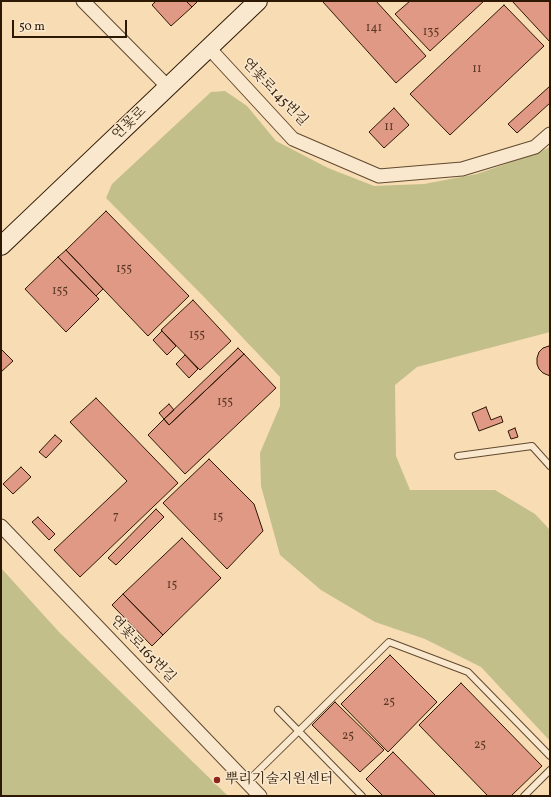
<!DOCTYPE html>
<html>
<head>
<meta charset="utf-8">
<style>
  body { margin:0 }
  #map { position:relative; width:551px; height:797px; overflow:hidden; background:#f8dcb4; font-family:Vollkorn,serif }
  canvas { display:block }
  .frame { position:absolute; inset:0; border:2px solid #2d1803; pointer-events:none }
  .scale { position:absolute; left:12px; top:20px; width:115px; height:18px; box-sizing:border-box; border:2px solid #2d1803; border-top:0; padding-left:5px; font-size:12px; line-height:14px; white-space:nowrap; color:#2d1803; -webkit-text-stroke:3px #fae8ce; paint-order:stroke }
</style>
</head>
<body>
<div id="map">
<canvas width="551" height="797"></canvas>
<div class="frame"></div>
<div class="scale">50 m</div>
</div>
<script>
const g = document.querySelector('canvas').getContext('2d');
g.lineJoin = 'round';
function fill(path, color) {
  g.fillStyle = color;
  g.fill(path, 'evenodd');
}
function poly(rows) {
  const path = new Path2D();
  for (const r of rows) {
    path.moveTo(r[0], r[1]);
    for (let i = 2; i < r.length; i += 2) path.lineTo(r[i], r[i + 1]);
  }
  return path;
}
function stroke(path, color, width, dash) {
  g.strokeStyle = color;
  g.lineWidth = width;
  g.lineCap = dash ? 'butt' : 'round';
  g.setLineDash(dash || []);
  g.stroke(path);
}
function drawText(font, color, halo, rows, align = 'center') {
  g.font = font + ' Vollkorn,"Noto Serif KR",serif';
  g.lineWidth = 3;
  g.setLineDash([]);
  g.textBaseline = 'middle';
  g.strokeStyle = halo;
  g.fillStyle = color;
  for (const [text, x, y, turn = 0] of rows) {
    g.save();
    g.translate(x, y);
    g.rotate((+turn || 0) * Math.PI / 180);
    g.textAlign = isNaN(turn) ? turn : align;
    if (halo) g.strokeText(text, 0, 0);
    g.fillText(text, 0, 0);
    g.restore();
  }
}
fill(poly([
  [225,91,247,106,276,141,328,168,374,186,424,184,477,174,540,152,550,147,550,332,417,367,395,385,396,456,410,490,495,490,535,514,550,530,550,741,481,667,425,639,375,622,321,590,280,555,261,486,260,453,280,406,280,377,206,299,106,198,112,184,211,92],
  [1,568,59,632,228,796,1,796]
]), '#c2bf8a');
const building = poly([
  [156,1,186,1,192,7,171,26,152,5,156,1],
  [186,1,198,1,192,7,186,1],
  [324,1,376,1,426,56,396,83,323,2,324,1],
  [410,1,484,1,430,51,395,14,410,1],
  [512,1,550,1,550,42,512,1],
  [504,5,544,46,450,135,410,94,504,5],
  [550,86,550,103,517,133,508,124,550,86],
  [394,108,409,125,384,148,369,132,394,108],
  [106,211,189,296,148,336,66,250,106,211],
  [66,250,103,289,96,296,58,257,66,250],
  [58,257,99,299,66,332,25,289,58,257],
  [193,300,231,341,200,370,161,330,193,300],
  [162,331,176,346,167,355,153,340,162,331],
  [549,346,550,346,550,376,543,373,539,369,537,364,537,358,539,352,543,348,549,346],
  [238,348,244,354,169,425,164,419,238,348],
  [1,349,13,361,1,372,1,349],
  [244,354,276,388,185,474,148,435,164,419,169,425,244,354],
  [185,355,198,369,189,378,176,364,185,355],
  [96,398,178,483,80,577,54,550,127,481,70,422,96,398],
  [169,404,174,410,164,419,159,413,169,404],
  [486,407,491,420,501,416,503,422,479,431,472,413,486,407],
  [515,428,518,437,511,439,508,431,515,428],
  [55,435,62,441,46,458,39,452,55,435],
  [209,459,254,504,263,531,227,569,163,503,209,459],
  [21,467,31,477,13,494,3,484,21,467],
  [156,509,164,517,116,565,108,558,156,509],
  [38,517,55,534,49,540,32,522,38,517],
  [182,538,221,578,163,635,123,594,182,538],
  [123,594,163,635,152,646,112,605,123,594],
  [390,655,437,702,388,752,341,704,390,655],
  [461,683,542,766,511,796,488,796,419,725,461,683],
  [335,702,384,750,360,772,312,725,335,702],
  [393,752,436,796,383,796,366,779,393,752]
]);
fill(building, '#e09985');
stroke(building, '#2d1803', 1);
const lane = poly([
  [458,456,532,446,550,466],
  [278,710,362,796],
  [247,782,389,642,468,672,550,756],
  [524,796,550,770]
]);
const street = poly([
  [83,1,168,87],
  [209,48,293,139,379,176,462,169,535,147,550,134],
  [1,526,260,796]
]);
const secondary = poly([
  [1,246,258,1]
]);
stroke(lane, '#60492f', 8);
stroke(street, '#60492f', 15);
stroke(secondary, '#2d1803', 20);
stroke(lane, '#fae8ce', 6);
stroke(street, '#fae8ce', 13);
stroke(secondary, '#fae8ce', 18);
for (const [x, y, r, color] of [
  [217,780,4,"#8f2418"]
]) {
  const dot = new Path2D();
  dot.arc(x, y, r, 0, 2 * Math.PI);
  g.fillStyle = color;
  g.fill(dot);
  stroke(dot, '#fae8ce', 1.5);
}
drawText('12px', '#5a3824', null, [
  ["141",374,29],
  ["135",431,33],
  ["11",477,70],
  ["11",389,128],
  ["155",124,270],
  ["155",60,292],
  ["155",197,336],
  ["155",225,403],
  ["7",116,517],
  ["15",218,518],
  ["15",172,586],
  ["25",389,703],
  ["25",348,737],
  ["25",480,746]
]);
drawText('14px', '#2d1803', '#fae8ce', [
  ["연꽃로145번길",274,93,46],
  ["연꽃로",130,124,-44],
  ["연꽃로165번길",142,650,46]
]);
drawText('14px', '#2d1803', '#fae8ce', [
  ["뿌리기술지원센터",225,780]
], 'left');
</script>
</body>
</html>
